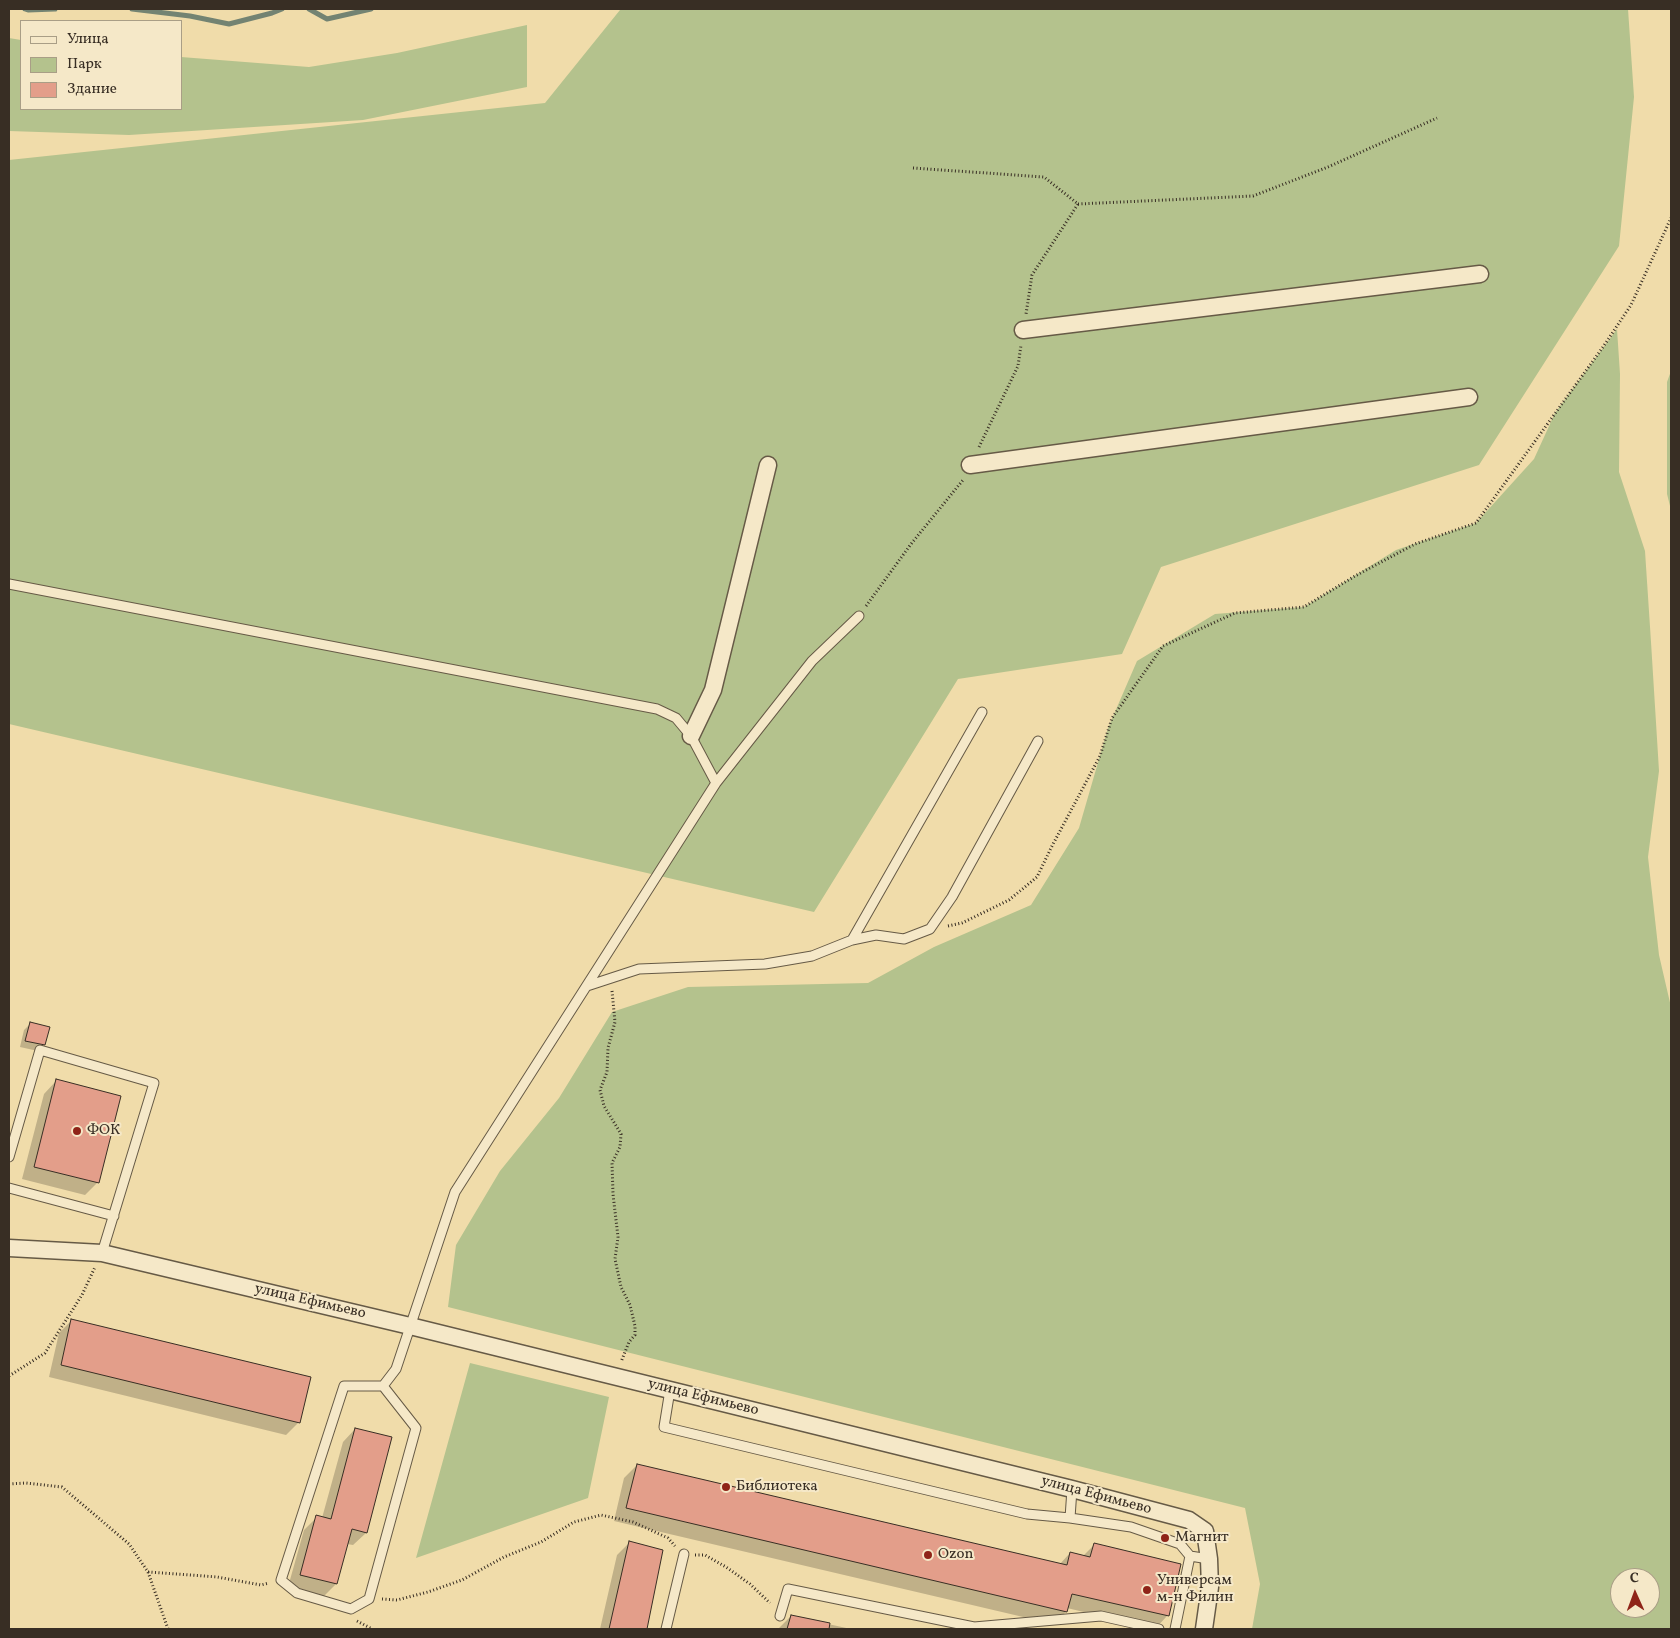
<!DOCTYPE html>
<html>
<head>
<meta charset="utf-8">
<style>
  body { margin:0 }
  #map { position:relative; width:1680px; height:1638px; overflow:hidden; background:#f0dcaa; font-family:Vollkorn,serif }
  canvas { display:block }
  .frame { position:absolute; inset:0; border:10px solid #382e24; pointer-events:none }
  .legend { position:absolute; left:20px; top:20px; width:162px; height:90px; box-sizing:border-box; background:#f5e8c8; border:1px solid #a99e86; margin:0; padding:6px 9px; list-style:none; font-size:15px; color:#382e24 }
  .legend li { display:flex; align-items:center; gap:10px; height:25px }
  .legend b { width:25px; border:1px solid #a99e86 }
  .north { position:absolute; left:1610px; top:1568px; width:50px; height:50px; box-sizing:border-box; background:#f5e8c8; border:1px solid #a99e86; border-radius:50%; rotate:358deg; font-size:14px; font-weight:700; line-height:20px; text-align:center; color:#382e24 }
  .north::after { content:''; display:block; margin:auto; width:18px; height:22px; background:#8f2418; clip-path:polygon(50% 0,100% 100%,50% 72%,0 100%) }
</style>
</head>
<body>
<div id="map">
<canvas width="1680" height="1638"></canvas>
<div class="frame"></div>
<ul class="legend">
<li><b style="height:6px;background:#f5e8c8"></b>Улица</li>
<li><b style="height:14px;background:#b4c28d"></b>Парк</li>
<li><b style="height:14px;background:#e39e8a"></b>Здание</li>
</ul>
<div class="north">С</div>
</div>
<script>
const g = document.querySelector('canvas').getContext('2d');
g.lineJoin = 'round';
function fill(path, color) {
  g.fillStyle = color;
  g.fill(path, 'evenodd');
}
function poly(rows) {
  const path = new Path2D();
  for (const r of rows) {
    path.moveTo(r[0], r[1]);
    for (let i = 2; i < r.length; i += 2) path.lineTo(r[i], r[i + 1]);
  }
  return path;
}
function stroke(path, color, width, dash) {
  g.strokeStyle = color;
  g.lineWidth = width;
  g.lineCap = dash ? 'butt' : 'round';
  g.setLineDash(dash || []);
  g.stroke(path);
}
function drawText(font, color, halo, rows, align = 'center') {
  g.font = font + ' Vollkorn,serif';
  g.lineWidth = 4;
  g.setLineDash([]);
  g.textBaseline = 'middle';
  g.strokeStyle = halo;
  g.fillStyle = color;
  for (const [text, x, y, turn = 0] of rows) {
    g.save();
    g.translate(x, y);
    g.rotate((+turn || 0) * Math.PI / 180);
    g.textAlign = isNaN(turn) ? turn : align;
    if (halo) g.strokeText(text, 0, 0);
    g.fillText(text, 0, 0);
    g.restore();
  }
}
fill(poly([
  [629,9,1628,9,1634,97,1619,246,1479,465,1161,567,1122,654,958,679,814,912,9,724,9,160,545,103,620,10],
  [527,25,527,87,363,120,129,135,9,131,9,38,21,40,21,109,181,109,181,57,309,67,397,53],
  [1617,329,1620,374,1619,472,1645,551,1651,642,1659,771,1648,857,1659,955,1671,1007,1671,1629,1252,1629,1260,1584,1245,1508,448,1307,456,1245,500,1171,559,1098,612,1012,688,987,868,983,934,947,1031,905,1079,828,1108,728,1137,661,1215,614,1304,607,1396,550,1476,523,1534,459,1555,413],
  [1620,1578,1650,1578,1650,1608,1620,1608],
  [1671,371,1671,510,1667,494,1667,382],
  [470,1363,609,1397,588,1498,416,1558]
]), '#b4c28d');
fill(poly([
  [30,1024,44,1044,38,1051,20,1047,24,1030],
  [56,1081,98,1182,85,1195,22,1179,44,1094],
  [72,1320,299,1422,286,1435,49,1377,59,1333],
  [355,1429,366,1533,353,1545,347,1544,336,1584,323,1597,288,1587,304,1530,317,1517,322,1518,343,1442],
  [637,1465,1059,1565,1070,1553,1083,1556,1094,1545,1179,1565,1167,1616,1155,1629,1067,1608,1066,1612,1053,1624,614,1521,624,1478],
  [630,1542,661,1551,645,1629,600,1629,617,1555],
  [791,1616,851,1629,778,1629]
]), '#0003');
stroke(poly([
  [25,9,28,10,55,9],
  [132,9,190,16,229,24,272,13,282,9],
  [309,9,327,19,371,9]
]), '#738372', 5);
const building = poly([
  [30,1022,50,1027,45,1045,25,1041,30,1022],
  [56,1079,121,1096,99,1183,34,1167,56,1079],
  [71,1319,311,1377,300,1423,61,1365,71,1319],
  [355,1428,392,1437,367,1533,352,1529,337,1584,300,1575,316,1515,331,1519,355,1428],
  [637,1464,1067,1565,1070,1552,1090,1557,1094,1543,1181,1564,1169,1616,1072,1594,1067,1612,626,1508,637,1464],
  [629,1541,663,1550,647,1629,609,1629,629,1541],
  [791,1615,830,1623,829,1629,787,1629,791,1615]
]);
fill(building, '#e39e8a');
stroke(building, '#382e24', 1);
const lane = poly([
  [9,584,657,709,676,718,691,736,716,783],
  [852,940,876,935,904,939,930,929,952,897,1038,741],
  [587,986,639,969,765,964,812,956,852,940,982,712],
  [9,1157,40,1050,154,1083,102,1253],
  [9,1188,114,1216],
  [383,1386,416,1428,369,1599,351,1609,297,1593,281,1580,344,1386,383,1386,396,1369,455,1192,716,783,812,661,859,616],
  [670,1390,664,1427,1027,1514,1070,1518],
  [1072,1489,1070,1518,1131,1527,1180,1544,1190,1556,1209,1559],
  [780,1616,788,1589,974,1627,1101,1616,1159,1629],
  [666,1629,684,1554],
  [1175,1629,1190,1556]
]);
const street = poly([
  [1023,330,1480,274],
  [970,465,1469,397],
  [691,736,713,690,768,465],
  [9,1248,102,1253,410,1326,1072,1489,1189,1520,1205,1531,1209,1559,1210,1587,1204,1629]
]);
stroke(lane, '#665a46', 11);
stroke(street, '#665a46', 19);
stroke(poly([
  [913,168,1044,177,1078,204,1032,275,1026,314],
  [1078,204,1253,196,1328,167,1437,118],
  [979,447,1018,366,1021,345],
  [866,606,911,544,963,480],
  [948,926,962,923,1009,900,1037,877,1052,846,1100,756,1112,718,1163,646,1235,613,1304,607,1355,576,1415,544,1476,523,1603,347,1631,305,1671,218],
  [612,991,615,1022,608,1048,607,1072,600,1090,604,1106,621,1134,620,1147,612,1163,613,1194,618,1237,615,1259,621,1287,630,1305,635,1326,635,1335,629,1342,621,1362],
  [9,1376,45,1353,82,1295,95,1267],
  [9,1484,26,1483,62,1487,129,1544,148,1572,168,1629],
  [695,1555,705,1555,726,1567,750,1584,770,1603],
  [148,1572,217,1577,261,1585,269,1583],
  [382,1599,397,1600,428,1592,462,1580,504,1557,541,1542,574,1522,601,1515,633,1522,668,1538,675,1546],
  [357,1621,372,1629]
]), '#382e24', 3, [1, 2.5]);
stroke(lane, '#f5e8c8', 9);
stroke(street, '#f5e8c8', 16);
for (const [x, y, r, color] of [
  [77,1131,5,"#8f2418"],
  [726,1487,5,"#8f2418"],
  [1165,1538,5,"#8f2418"],
  [928,1555,5,"#8f2418"],
  [1147,1590,5,"#8f2418"]
]) {
  const dot = new Path2D();
  dot.arc(x, y, r, 0, 2 * Math.PI);
  g.fillStyle = color;
  g.fill(dot);
  stroke(dot, '#f5e8c8', 2);
}
drawText('15px', '#382e24', '#f5e8c8', [
  ["ФОК",87,1131],
  ["Библиотека",736,1487],
  ["Магнит",1175,1538],
  ["Ozon",938,1555],
  ["Универсам",1157,1581],
  ["м-н Филин",1157,1598]
], 'left');
drawText('15px', '#382e24', '#f5e8c8', [
  ["улица Ефимьево",310,1302,13],
  ["улица Ефимьево",703,1398,14],
  ["улица Ефимьево",1096,1496,15]
]);
</script>
</body>
</html>
